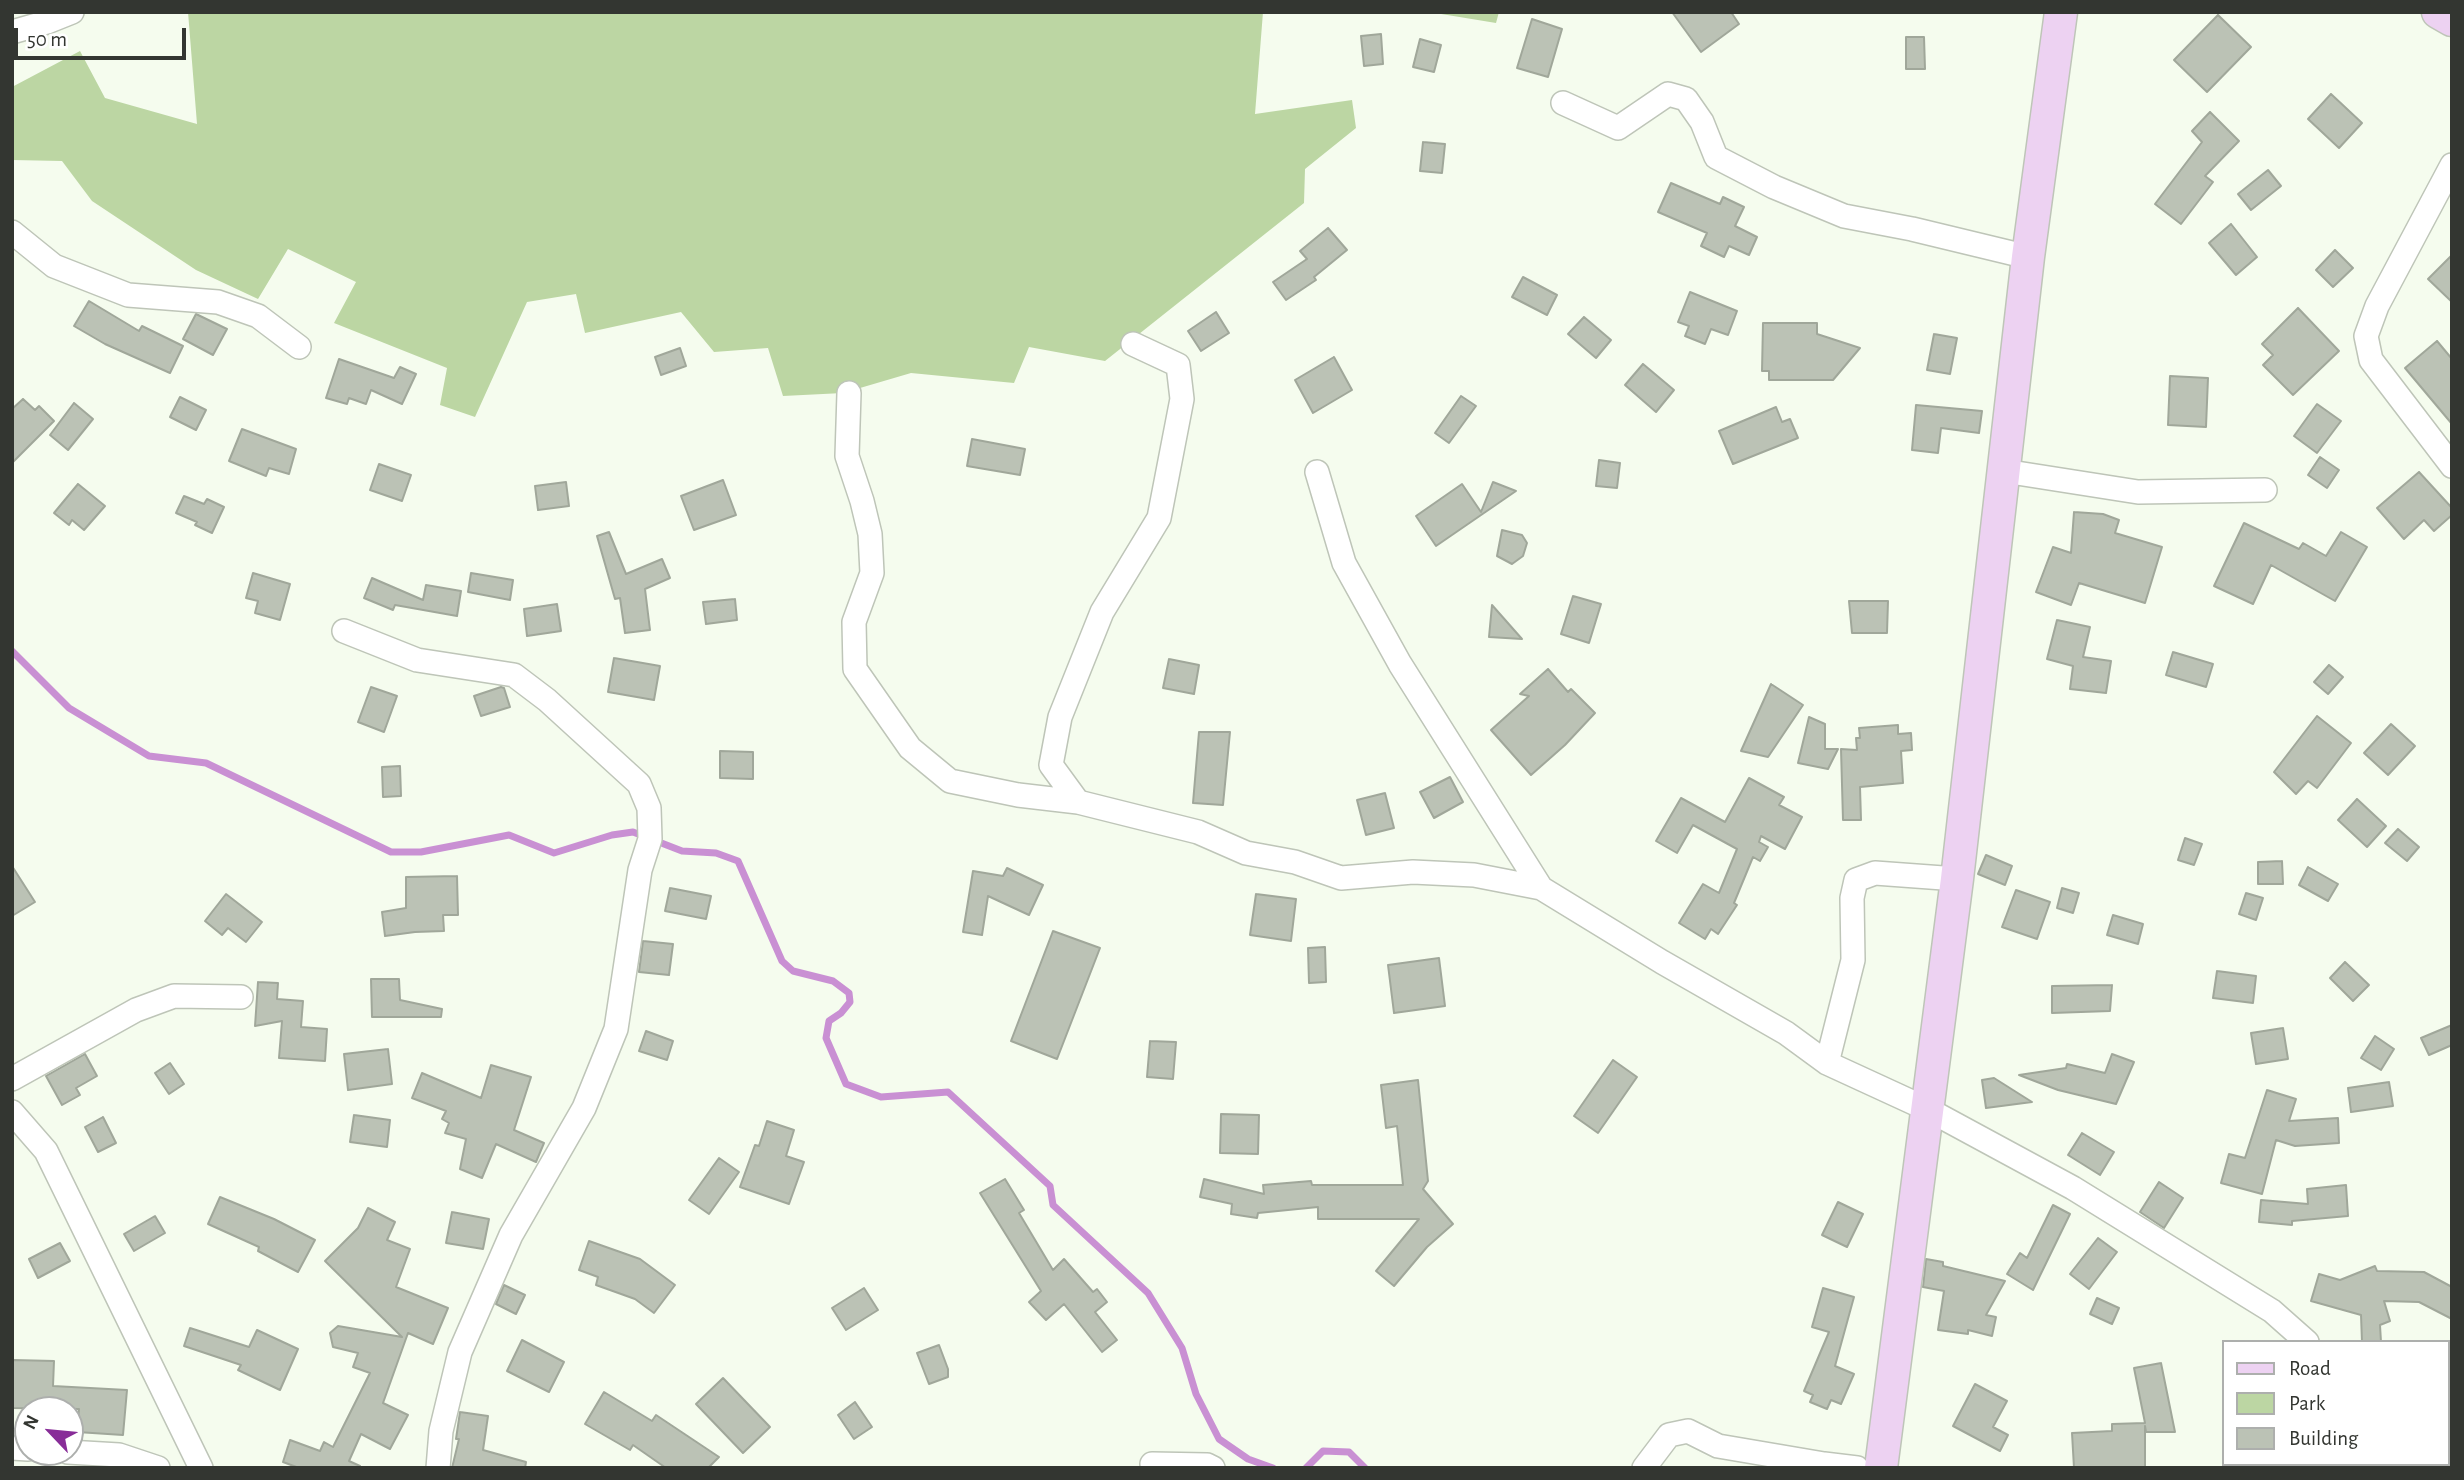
<!DOCTYPE html>
<html>
<head>
<meta charset="utf-8">
<style>
  body { margin:0 }
  #map { position:relative; width:2464px; height:1480px; overflow:hidden; background:#f5fcee; font-family:"Alegreya Sans",sans-serif }
  canvas { display:block }
  .frame { position:absolute; inset:0; border:14px solid #333631; pointer-events:none }
  .legend { position:absolute; left:2222px; top:1340px; width:228px; height:126px; box-sizing:border-box; background:#fff; border:2px solid #adafad; margin:0; padding:9px 12px; list-style:none; font-size:21px; color:#333631 }
  .legend li { display:flex; align-items:center; gap:14px; height:35px }
  .legend b { width:35px; border:2px solid #adafad }
  .north { position:absolute; left:14px; top:1396px; width:70px; height:70px; box-sizing:border-box; background:#fff; border:2px solid #adafad; border-radius:50%; rotate:296deg; font-size:19px; font-weight:700; line-height:28px; text-align:center; color:#333631 }
  .north::after { content:''; display:block; margin:auto; width:24px; height:32px; background:#882d98; clip-path:polygon(50% 0,100% 100%,50% 72%,0 100%) }
  .scale { position:absolute; left:14px; top:28px; width:172px; height:32px; box-sizing:border-box; border:4px solid #333631; border-top:0; padding-left:9px; font-size:21px; line-height:24px; white-space:nowrap; color:#333631; -webkit-text-stroke:5px #fff; paint-order:stroke }
</style>
</head>
<body>
<div id="map">
<canvas width="2464" height="1480"></canvas>
<div class="frame"></div>
<ul class="legend">
<li><b style="height:9px;background:#edd2f2"></b>Road</li>
<li><b style="height:19px;background:#bcd6a3"></b>Park</li>
<li><b style="height:19px;background:#bbc2b5"></b>Building</li>
</ul>
<div class="north">N</div>
<div class="scale">50 m</div>
</div>
<script>
const g = document.querySelector('canvas').getContext('2d');
g.lineJoin = 'round';
function fill(path, color) {
  g.fillStyle = color;
  g.fill(path, 'evenodd');
}
function poly(rows) {
  const path = new Path2D();
  for (const r of rows) {
    path.moveTo(r[0], r[1]);
    for (let i = 2; i < r.length; i += 2) path.lineTo(r[i], r[i + 1]);
  }
  return path;
}
function stroke(path, color, width, dash) {
  g.strokeStyle = color;
  g.lineWidth = width;
  g.lineCap = dash ? 'butt' : 'round';
  g.setLineDash(dash || []);
  g.stroke(path);
}
fill(poly([
  [188,12,1263,12,1255,114,1352,100,1356,128,1305,169,1304,203,1105,361,1029,347,1014,383,911,373,843,393,783,396,768,348,714,352,681,312,585,333,576,294,527,302,475,417,440,405,447,368,334,323,356,282,288,249,258,299,196,270,92,201,62,161,12,160,12,87,80,51,105,98,197,124],
  [1429,12,1499,12,1496,23]
]), '#bcd6a3');
stroke(poly([
  [12,651,69,708,149,756,206,763,391,852,421,852,509,835,554,853,612,835,633,832,682,851,716,853,738,861,782,961,793,971,833,981,849,993,850,1002,841,1013,829,1021,826,1038,846,1084,881,1097,948,1092,1050,1186,1053,1205,1148,1293,1182,1348,1196,1394,1219,1439,1248,1459,1273,1468],
  [1306,1468,1323,1451,1349,1452,1365,1468]
]), '#c990d3', 7);
const building = poly([
  [1672,12,1731,12,1739,24,1701,52,1672,12],
  [2218,15,2251,47,2207,92,2174,60,2218,15],
  [1532,19,1562,29,1548,77,1517,68,1532,19],
  [1381,34,1383,64,1364,66,1361,36,1381,34],
  [1906,37,1924,37,1925,69,1906,69,1906,37],
  [1420,39,1441,45,1434,72,1413,67,1420,39],
  [2331,94,2362,123,2339,148,2308,119,2331,94],
  [2210,112,2239,141,2205,176,2213,182,2181,224,2155,204,2202,142,2192,131,2210,112],
  [1423,142,1445,144,1442,173,1420,171,1423,142],
  [2268,170,2281,186,2251,210,2238,194,2268,170],
  [1671,183,1720,204,1723,197,1744,207,1735,226,1757,237,1749,255,1729,246,1724,257,1701,246,1707,233,1658,212,1671,183],
  [2231,224,2257,257,2236,275,2209,243,2231,224],
  [1328,228,1347,250,1314,277,1316,280,1286,300,1273,282,1307,259,1300,251,1328,228],
  [2335,250,2353,268,2333,287,2316,270,2335,250],
  [2452,255,2452,302,2428,279,2452,255],
  [1523,277,1557,295,1547,315,1512,297,1523,277],
  [1690,292,1737,311,1728,335,1711,329,1705,344,1685,336,1689,326,1678,322,1690,292],
  [89,301,139,331,142,326,183,346,170,373,105,344,74,326,89,301],
  [2298,308,2339,351,2293,395,2263,365,2273,355,2262,344,2298,308],
  [1216,312,1229,333,1201,351,1188,331,1216,312],
  [196,314,227,329,213,355,183,339,196,314],
  [1584,317,1611,340,1596,358,1568,334,1584,317],
  [1763,323,1817,323,1817,334,1860,348,1833,380,1769,380,1769,371,1762,371,1763,323],
  [1934,334,1957,338,1950,374,1927,370,1934,334],
  [2437,341,2452,359,2452,424,2405,368,2437,341],
  [680,348,686,366,661,375,655,357,680,348],
  [1334,357,1352,390,1313,413,1295,380,1334,357],
  [339,359,394,378,400,367,416,374,402,404,371,390,366,404,349,398,347,404,326,398,339,359],
  [1643,364,1674,390,1656,412,1625,385,1643,364],
  [2170,376,2208,378,2206,427,2168,425,2170,376],
  [1461,396,1476,406,1449,443,1435,433,1461,396],
  [180,397,206,410,196,430,170,417,180,397],
  [23,399,35,410,39,406,54,421,12,463,12,409,23,399],
  [74,403,93,419,68,450,50,435,74,403],
  [2317,404,2341,421,2317,453,2294,436,2317,404],
  [1916,405,1982,411,1979,433,1941,428,1938,453,1912,450,1916,405],
  [1776,407,1782,422,1790,419,1798,438,1733,464,1719,431,1776,407],
  [242,429,296,449,289,474,269,468,266,476,229,461,242,429],
  [972,439,1025,449,1020,475,967,466,972,439],
  [2320,457,2339,470,2327,488,2308,475,2320,457],
  [1599,460,1620,463,1617,488,1596,486,1599,460],
  [379,464,411,475,402,501,370,490,379,464],
  [2419,472,2452,508,2452,515,2434,531,2424,520,2404,539,2377,508,2419,472],
  [723,480,736,515,694,530,681,496,723,480],
  [566,482,569,506,538,510,535,486,566,482],
  [1493,482,1516,491,1436,546,1416,516,1462,484,1481,512,1493,482],
  [78,484,105,506,84,530,72,520,69,525,54,513,78,484],
  [184,496,204,504,207,499,224,507,212,533,195,525,197,522,176,513,184,496],
  [2074,512,2103,514,2119,520,2115,533,2162,547,2145,603,2079,583,2071,605,2036,592,2053,547,2071,553,2074,512],
  [2244,523,2299,549,2303,543,2326,556,2341,532,2367,547,2335,601,2271,565,2253,604,2214,586,2244,523],
  [1502,530,1522,535,1527,543,1523,556,1512,564,1497,556,1502,530],
  [609,532,626,574,662,559,670,578,645,589,650,630,625,633,620,598,615,599,597,536,609,532],
  [253,573,290,584,280,620,255,613,258,601,246,598,253,573],
  [471,573,513,580,510,600,468,592,471,573],
  [372,578,423,600,426,585,461,591,457,616,395,605,393,610,364,598,372,578],
  [1573,596,1601,604,1589,643,1561,634,1573,596],
  [735,599,737,620,706,624,703,602,735,599],
  [1849,601,1888,601,1887,633,1852,633,1849,601],
  [557,604,561,631,527,636,524,609,557,604],
  [1492,605,1522,639,1489,637,1492,605],
  [2057,620,2090,627,2083,657,2111,661,2106,693,2070,689,2073,666,2047,659,2057,620],
  [2173,652,2213,664,2206,687,2166,675,2173,652],
  [614,658,660,666,654,700,608,692,614,658],
  [1169,659,1199,665,1194,694,1163,688,1169,659],
  [2329,665,2343,677,2328,694,2314,682,2329,665],
  [1548,669,1568,692,1571,689,1595,713,1565,745,1531,775,1491,730,1529,696,1520,694,1548,669],
  [1771,684,1803,705,1768,757,1741,751,1771,684],
  [371,687,397,696,384,732,358,722,371,687],
  [501,687,504,688,510,707,481,716,474,696,501,687],
  [2317,716,2351,743,2317,788,2308,781,2296,794,2274,772,2317,716],
  [1809,717,1825,724,1825,749,1838,749,1828,769,1798,763,1809,717],
  [2391,724,2415,746,2388,775,2364,753,2391,724],
  [1898,725,1898,734,1911,733,1912,750,1901,751,1903,783,1860,787,1861,820,1843,820,1841,749,1857,750,1856,738,1860,738,1859,728,1898,725],
  [1199,732,1230,732,1223,805,1193,803,1199,732],
  [720,751,753,752,753,779,720,778,720,751],
  [400,766,401,796,383,797,382,767,400,766],
  [1450,777,1463,802,1434,818,1420,792,1450,777],
  [1749,778,1784,797,1779,805,1802,817,1785,849,1761,836,1759,842,1768,847,1760,861,1753,857,1734,903,1737,905,1718,934,1711,929,1705,939,1679,923,1703,884,1719,893,1737,849,1693,825,1677,853,1656,841,1681,798,1725,822,1749,778],
  [1385,793,1394,828,1366,835,1357,800,1385,793],
  [2357,799,2386,826,2367,847,2338,820,2357,799],
  [2398,829,2419,847,2407,861,2385,843,2398,829],
  [2185,838,2202,844,2194,865,2178,860,2185,838],
  [1986,855,2012,866,2005,885,1978,874,1986,855],
  [2282,861,2283,884,2258,884,2258,862,2282,861],
  [12,866,35,902,12,916,12,866],
  [2308,867,2338,884,2328,901,2299,885,2308,867],
  [1007,868,1043,885,1029,915,988,896,982,935,963,932,973,871,1003,876,1007,868],
  [457,876,458,915,443,915,444,931,415,932,385,936,382,912,406,908,406,877,457,876],
  [670,888,711,896,706,919,665,911,670,888],
  [2062,888,2079,893,2073,913,2057,908,2062,888],
  [2016,890,2050,902,2037,939,2002,927,2016,890],
  [2246,893,2263,898,2256,920,2239,914,2246,893],
  [226,894,262,922,246,942,228,928,222,935,205,921,226,894],
  [1256,894,1296,899,1291,941,1250,935,1256,894],
  [2113,915,2143,924,2138,944,2107,935,2113,915],
  [1053,931,1100,948,1057,1059,1011,1041,1053,931],
  [643,941,673,944,669,975,639,972,643,941],
  [1325,947,1326,982,1309,983,1308,948,1325,947],
  [1439,958,1445,1006,1394,1013,1388,965,1439,958],
  [2345,962,2369,985,2353,1001,2330,978,2345,962],
  [2217,971,2256,976,2253,1003,2213,998,2217,971],
  [371,979,399,979,400,1000,442,1009,441,1017,372,1017,371,979],
  [258,982,278,983,277,999,303,1001,301,1027,327,1029,325,1061,279,1058,282,1021,255,1026,258,982],
  [2112,985,2110,1011,2052,1013,2052,986,2112,985],
  [2452,1025,2452,1045,2429,1055,2421,1038,2452,1025],
  [2283,1028,2288,1059,2256,1064,2251,1033,2283,1028],
  [646,1031,673,1041,667,1060,639,1051,646,1031],
  [2375,1036,2394,1049,2381,1070,2361,1058,2375,1036],
  [1150,1041,1176,1042,1173,1079,1147,1077,1150,1041],
  [388,1049,392,1084,348,1090,344,1054,388,1049],
  [85,1054,97,1076,76,1088,80,1095,62,1105,46,1076,85,1054],
  [2112,1054,2134,1062,2116,1104,2058,1090,2019,1075,2066,1068,2067,1064,2105,1073,2112,1054],
  [1613,1060,1637,1077,1598,1133,1574,1116,1613,1060],
  [170,1063,184,1084,169,1094,155,1073,170,1063],
  [491,1065,531,1077,514,1130,544,1143,536,1162,496,1144,482,1178,460,1169,466,1139,445,1133,449,1123,442,1119,446,1111,412,1098,422,1073,481,1098,491,1065],
  [1994,1078,2032,1102,1986,1108,1982,1080,1994,1078],
  [1418,1080,1428,1181,1423,1189,1453,1224,1427,1247,1394,1286,1376,1271,1419,1219,1318,1219,1318,1207,1258,1213,1257,1218,1231,1214,1232,1204,1200,1197,1204,1179,1264,1194,1263,1185,1311,1181,1312,1185,1403,1185,1397,1126,1386,1128,1381,1085,1418,1080],
  [2389,1082,2393,1106,2351,1112,2348,1088,2389,1082],
  [2267,1090,2296,1099,2289,1121,2338,1118,2339,1143,2295,1146,2276,1140,2262,1194,2221,1183,2229,1154,2245,1158,2267,1090],
  [1221,1114,1259,1115,1258,1154,1220,1153,1221,1114],
  [354,1115,390,1120,387,1147,350,1142,354,1115],
  [103,1117,116,1143,98,1152,85,1127,103,1117],
  [767,1121,794,1130,786,1156,804,1162,789,1204,740,1187,755,1145,759,1146,767,1121],
  [2082,1133,2114,1152,2100,1175,2068,1155,2082,1133],
  [719,1158,739,1172,709,1214,689,1200,719,1158],
  [1005,1179,1024,1210,1019,1213,1053,1270,1064,1259,1093,1292,1097,1289,1107,1302,1095,1312,1117,1340,1102,1352,1064,1304,1046,1320,1029,1302,1041,1291,980,1193,1005,1179],
  [2159,1182,2183,1198,2164,1228,2140,1212,2159,1182],
  [2346,1185,2348,1216,2292,1221,2292,1225,2259,1222,2261,1200,2308,1204,2307,1189,2346,1185],
  [220,1197,274,1219,315,1240,298,1272,258,1251,259,1247,208,1224,220,1197],
  [1838,1202,1863,1214,1847,1247,1822,1235,1838,1202],
  [2053,1205,2070,1214,2033,1290,2007,1274,2020,1253,2027,1258,2053,1205],
  [368,1208,395,1222,387,1240,410,1249,396,1287,448,1308,433,1344,408,1333,383,1403,408,1415,390,1449,361,1434,349,1461,360,1466,360,1468,299,1468,283,1462,290,1440,320,1451,324,1442,333,1447,370,1373,353,1367,358,1353,333,1347,330,1333,338,1326,402,1337,325,1261,358,1228,368,1208],
  [452,1212,489,1219,483,1249,446,1243,452,1212],
  [155,1216,165,1233,134,1251,124,1234,155,1216],
  [2098,1238,2117,1252,2089,1289,2070,1274,2098,1238],
  [589,1241,640,1259,675,1285,654,1313,635,1299,596,1285,598,1277,579,1270,589,1241],
  [60,1243,70,1261,38,1278,29,1259,60,1243],
  [1926,1259,1943,1262,1943,1266,2005,1281,1986,1315,1996,1317,1992,1336,1968,1330,1968,1334,1938,1330,1944,1291,1923,1287,1926,1259],
  [2375,1266,2377,1271,2424,1272,2452,1287,2452,1319,2419,1302,2384,1301,2390,1321,2380,1325,2381,1342,2362,1342,2361,1315,2311,1301,2319,1274,2340,1280,2375,1266],
  [504,1285,525,1295,516,1314,496,1304,504,1285],
  [864,1288,878,1310,846,1330,832,1308,864,1288],
  [1823,1288,1854,1297,1835,1366,1854,1374,1841,1404,1831,1400,1827,1409,1810,1402,1813,1395,1804,1391,1829,1332,1812,1327,1823,1288],
  [2097,1298,2119,1308,2112,1324,2090,1314,2097,1298],
  [190,1328,249,1347,257,1330,298,1349,280,1390,238,1370,241,1365,184,1346,190,1328],
  [522,1340,564,1362,549,1392,507,1371,522,1340],
  [939,1345,948,1369,948,1377,929,1384,917,1353,939,1345],
  [13,1360,54,1361,53,1386,127,1390,123,1435,77,1432,79,1409,12,1408,13,1360],
  [2161,1363,2175,1432,2146,1432,2145,1426,2145,1468,2074,1468,2072,1433,2112,1431,2112,1424,2145,1423,2134,1368,2161,1363],
  [723,1378,770,1427,743,1453,696,1404,723,1378],
  [1975,1384,2007,1401,1993,1427,2008,1435,2000,1451,1953,1426,1975,1384],
  [604,1392,652,1421,656,1415,719,1457,708,1468,666,1468,633,1445,630,1450,585,1424,604,1392],
  [855,1402,872,1427,854,1439,838,1415,855,1402],
  [460,1412,488,1416,483,1450,526,1462,525,1468,452,1468,459,1439,456,1439,460,1412]
]);
fill(building, '#bbc2b5');
stroke(building, '#a0a79a', 2);
const street = poly([
  [12,32,47,22,72,12],
  [1563,103,1618,128,1668,94,1686,99,1702,122,1716,157,1774,187,1844,216,1912,229,2028,257],
  [2452,165,2377,306,2366,336,2371,360,2452,466],
  [12,232,54,266,128,295,218,302,258,316,299,347],
  [849,393,847,456,862,501,870,534,872,573,854,622,855,669,910,748,950,781,1018,795,1078,802,1198,832,1246,853,1295,862,1341,878,1413,872,1474,875,1541,888,1662,962,1786,1033,1827,1063,1927,1109,2073,1188,2272,1311,2307,1342],
  [2004,471,2138,492,2265,490],
  [1317,472,1344,563,1400,664,1541,888],
  [344,631,417,660,514,675,547,700,639,784,649,808,650,839,640,870,616,1029,584,1108,511,1235,460,1352,441,1431,438,1468],
  [1078,802,1051,765,1060,717,1102,612,1159,518,1182,399,1178,365,1133,344],
  [1827,1063,1853,960,1852,898,1856,880,1875,873,1957,879],
  [12,1079,136,1010,174,996,241,997],
  [12,1112,46,1151,201,1468],
  [12,1448,28,1449],
  [68,1452,119,1455,158,1468],
  [1152,1464,1207,1465,1213,1468],
  [2434,1464,2438,1468],
  [1644,1468,1669,1435,1688,1431,1718,1446,1824,1464,1857,1468]
]);
const secondary = poly([
  [2438,12,2452,20],
  [1881,1468,1957,879,2028,257,2061,12]
]);
stroke(street, '#bec5b8', 26);
stroke(secondary, '#bec5b8', 35);
stroke(street, '#fff', 23);
stroke(secondary, '#edd2f2', 32);
</script>
</body>
</html>
